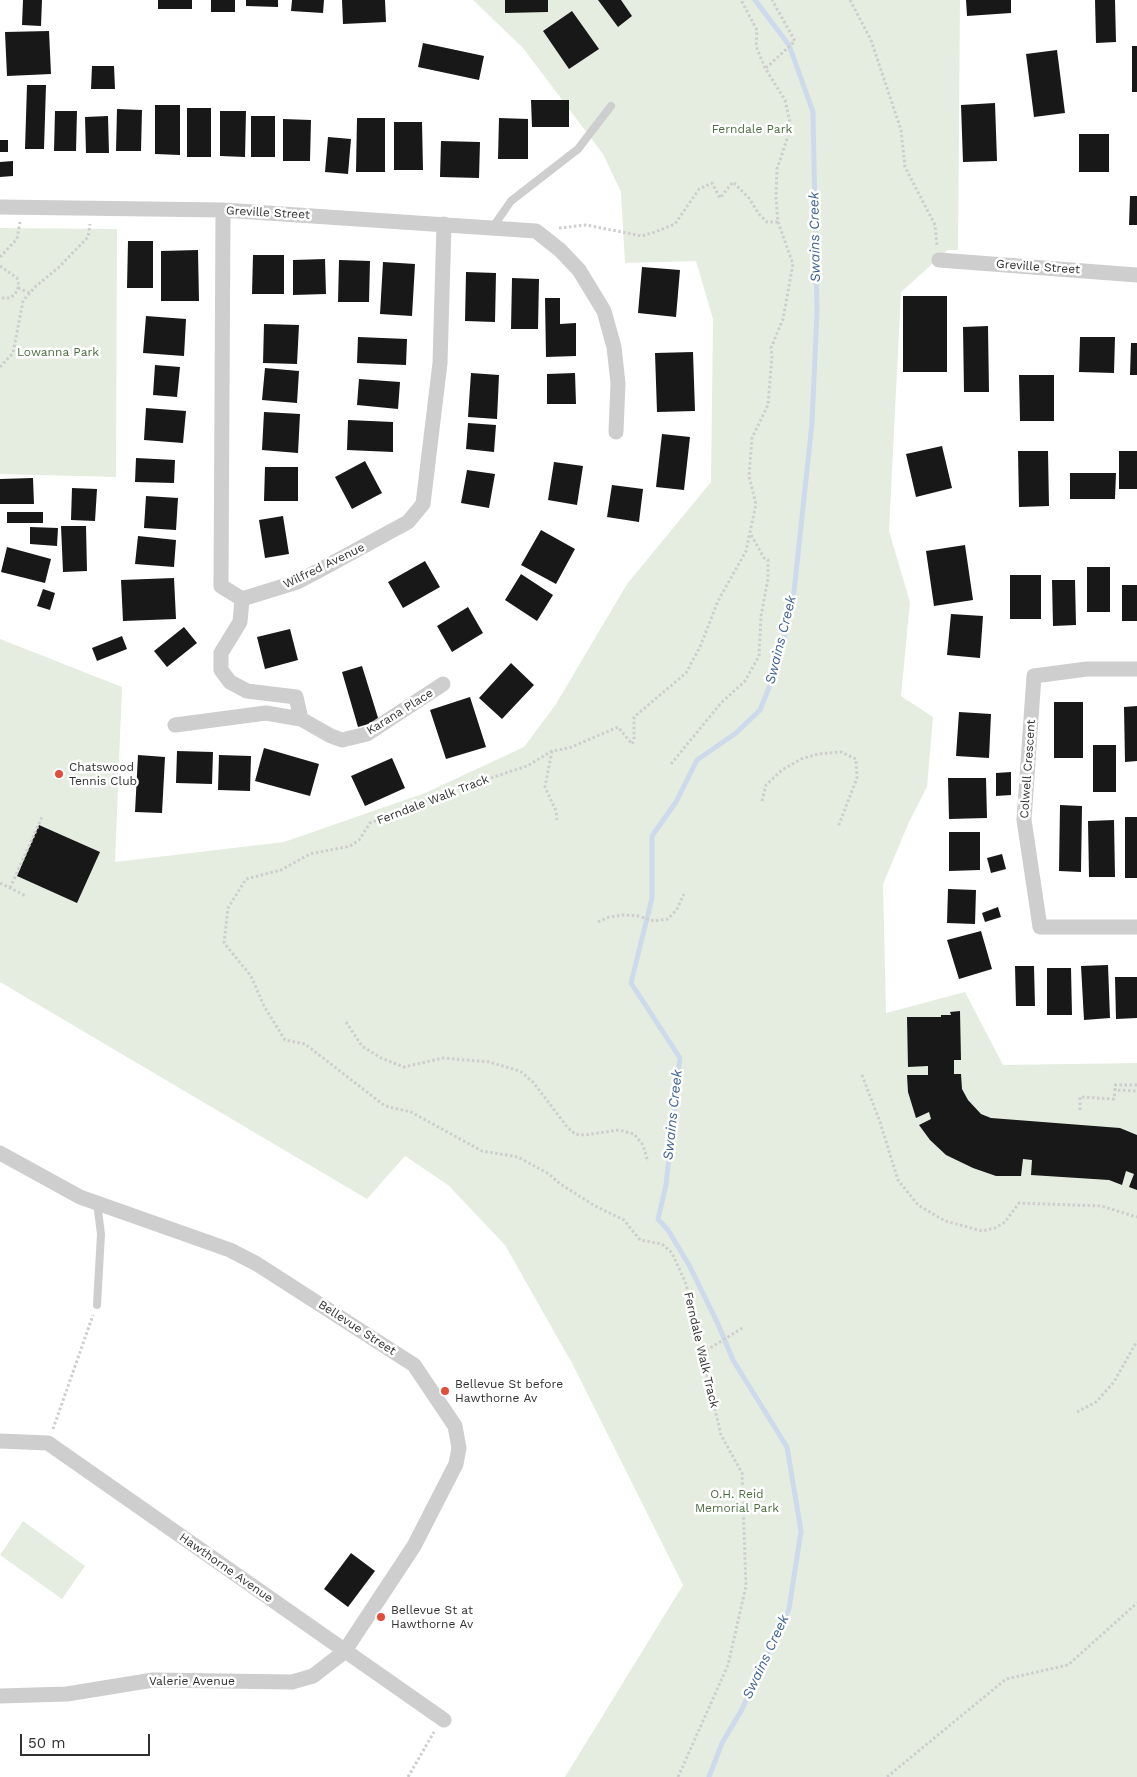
<!DOCTYPE html>
<html>
<head>
<meta charset="utf-8">
<style>
  body { margin:0 }
  #map { position:relative; width:1137px; height:1777px; overflow:hidden; background:#fff; font-family:"Work Sans",sans-serif }
  canvas { display:block }
  .scale { position:absolute; left:20px; top:1734px; width:130px; height:22px; box-sizing:border-box; border:2px solid #313131; border-top:0; padding-left:6px; font-size:15px; line-height:18px; white-space:nowrap; color:#313131; -webkit-text-stroke:4px #fff; paint-order:stroke }
</style>
</head>
<body>
<div id="map">
<canvas width="1137" height="1777"></canvas>
<div class="scale">50 m</div>
</div>
<script>
const g = document.querySelector('canvas').getContext('2d');
g.lineJoin = 'round';
function fill(path, color) {
  g.fillStyle = color;
  g.fill(path, 'evenodd');
}
function poly(rows) {
  const path = new Path2D();
  for (const r of rows) {
    path.moveTo(r[0], r[1]);
    for (let i = 2; i < r.length; i += 2) path.lineTo(r[i], r[i + 1]);
  }
  return path;
}
function stroke(path, color, width, dash) {
  g.strokeStyle = color;
  g.lineWidth = width;
  g.lineCap = dash ? 'butt' : 'round';
  g.setLineDash(dash || []);
  g.stroke(path);
}
function drawText(font, color, halo, rows, align = 'center') {
  g.font = font + ' "Work Sans",sans-serif';
  g.lineWidth = 5;
  g.setLineDash([]);
  g.textBaseline = 'middle';
  g.strokeStyle = halo;
  g.fillStyle = color;
  for (const [text, x, y, turn = 0] of rows) {
    g.save();
    g.translate(x, y);
    g.rotate((+turn || 0) * Math.PI / 180);
    g.textAlign = isNaN(turn) ? turn : align;
    if (halo) g.strokeText(text, 0, 0);
    g.fillText(text, 0, 0);
    g.restore();
  }
}
fill(poly([
  [473,0,960,0,958,250,948,250,901,292,889,531,910,602,901,696,933,717,927,787,909,822,883,884,886,1013,965,992,1003,1065,1137,1063,1137,1777,565,1777,683,1585,573,1365,505,1245,448,1185,405,1156,367,1199,0,982,0,639,122,687,115,862,284,842,425,793,524,747,556,704,627,584,711,482,713,319,696,261,625,263,621,192,603,154,523,48],
  [0,228,117,229,116,477,0,474],
  [23,1521,85,1566,62,1599,0,1555]
]), '#e5ede0');
stroke(poly([
  [709,1777,722,1743,741,1711,789,1609,801,1531,787,1447,733,1360,718,1324,689,1265,668,1230,658,1219,666,1185,680,1058,631,983,652,898,652,836,676,802,697,760,736,733,760,710,776,670,793,601,812,423,817,312,813,112,789,45,755,0]
]), '#cddaec', 5);
fill(poly([
  [23,0,42,0,41,26,22,25],
  [158,0,192,0,192,9,158,9],
  [211,0,235,0,235,12,211,12],
  [246,0,278,0,278,7,246,6],
  [292,0,324,0,323,13,291,11],
  [342,0,385,0,386,22,343,24],
  [505,0,548,0,548,12,505,13],
  [598,0,621,0,632,16,618,27],
  [966,0,1011,0,1011,13,967,16],
  [1095,0,1115,0,1116,42,1096,43],
  [572,11,599,49,569,69,543,31],
  [49,31,51,74,7,76,5,32],
  [423,43,484,56,479,80,418,67],
  [1132,46,1137,46,1137,92,1132,92],
  [1057,50,1065,113,1034,117,1026,54],
  [92,66,114,66,115,89,91,89],
  [27,85,46,85,44,149,25,149],
  [531,100,569,100,569,127,532,127],
  [995,103,997,161,963,162,961,105],
  [155,105,180,105,180,155,155,154],
  [187,108,211,108,211,157,187,157],
  [117,109,142,110,141,151,116,151],
  [55,111,77,111,76,151,54,151],
  [220,111,246,111,245,157,220,156],
  [108,116,109,153,86,153,85,117],
  [251,116,275,116,275,157,251,157],
  [357,118,385,118,385,172,356,172],
  [499,118,528,119,528,159,498,159],
  [283,119,311,120,310,161,283,161],
  [394,122,422,122,423,170,394,170],
  [1079,134,1109,134,1109,172,1079,172],
  [328,137,351,139,348,174,325,172],
  [0,140,8,140,8,152,0,152],
  [441,141,480,142,479,178,440,177],
  [13,161,13,176,0,177,0,162],
  [1130,196,1137,196,1137,225,1129,225],
  [128,241,153,241,153,288,127,288],
  [198,250,199,301,161,301,161,251],
  [253,255,284,255,284,294,252,294],
  [325,259,326,294,293,295,293,260],
  [339,260,370,261,369,302,338,302],
  [383,262,415,264,412,316,380,314],
  [642,267,680,270,676,317,638,313],
  [466,272,496,273,495,322,465,321],
  [512,278,539,279,538,329,511,329],
  [903,296,947,296,947,372,903,372],
  [545,298,560,298,560,324,576,323,576,356,546,357],
  [146,316,186,319,184,356,143,353],
  [264,324,299,325,297,364,263,363],
  [988,326,989,392,964,392,963,327],
  [358,337,407,339,406,365,357,363],
  [1080,337,1115,337,1114,373,1079,372],
  [1131,343,1137,343,1137,375,1130,375],
  [693,352,695,411,657,412,655,353],
  [155,365,180,367,177,397,153,395],
  [265,368,299,371,297,403,262,400],
  [471,373,499,375,497,419,468,417],
  [575,373,576,404,547,404,547,374],
  [1019,375,1054,375,1054,421,1020,421],
  [359,379,400,382,398,409,357,405],
  [146,408,186,411,183,443,144,440],
  [264,412,300,414,298,453,262,450],
  [348,420,393,422,393,452,347,450],
  [468,423,496,425,494,452,466,449],
  [662,434,690,437,684,490,656,487],
  [942,446,952,488,916,497,906,454],
  [1018,451,1048,451,1049,506,1019,507],
  [1119,451,1137,451,1137,489,1119,489],
  [136,458,175,460,174,483,135,482],
  [365,461,382,493,352,509,335,477],
  [554,462,583,466,577,505,548,500],
  [265,467,298,467,298,501,264,501],
  [467,470,495,474,489,508,461,503],
  [1070,473,1116,473,1115,499,1070,499],
  [33,478,34,504,0,504,0,479],
  [612,485,643,489,639,522,607,517],
  [72,488,97,489,95,521,71,520],
  [146,496,178,498,176,530,144,528],
  [7,512,43,512,43,523,7,523],
  [283,516,289,554,265,558,259,520],
  [61,526,86,526,87,571,63,572],
  [30,527,58,528,57,546,30,544],
  [541,530,575,549,556,584,521,565],
  [138,536,176,540,174,567,135,564],
  [965,545,973,600,934,606,926,551],
  [7,547,51,559,45,583,1,572],
  [425,561,440,587,403,608,388,582],
  [1087,567,1110,567,1110,612,1087,612],
  [521,574,553,595,537,621,505,600],
  [1010,575,1041,575,1041,619,1010,619],
  [174,578,176,619,123,621,121,580],
  [1052,580,1075,580,1076,625,1053,626],
  [1122,585,1137,585,1137,621,1122,621],
  [43,589,55,593,50,610,37,606],
  [468,607,483,633,452,652,437,626],
  [951,614,983,616,980,658,947,655],
  [184,627,197,643,167,667,154,651],
  [290,629,298,660,265,669,257,637],
  [122,636,127,649,97,661,92,648],
  [511,663,534,685,502,719,479,698],
  [362,666,379,721,358,727,342,672],
  [470,697,486,747,446,759,430,710],
  [1054,702,1083,702,1083,758,1054,758],
  [1137,706,1137,761,1125,762,1124,707],
  [959,712,991,714,989,758,956,756],
  [1093,745,1116,745,1116,792,1093,792],
  [264,748,319,764,310,796,255,781],
  [177,751,213,752,212,784,176,783],
  [138,755,165,757,162,813,135,812],
  [219,755,251,756,250,791,218,790],
  [392,758,405,788,365,806,351,776],
  [1011,772,1011,795,996,796,996,773],
  [948,778,986,778,987,818,949,819],
  [1060,805,1082,806,1081,872,1059,871],
  [1125,817,1137,817,1137,878,1125,878],
  [1114,820,1115,877,1089,877,1088,821],
  [39,825,100,852,77,903,17,876],
  [949,832,980,832,980,870,949,871],
  [1002,854,1006,869,991,873,987,858],
  [948,889,976,890,975,924,947,923],
  [998,907,1001,917,985,922,982,913],
  [981,931,992,969,959,979,947,940],
  [1108,965,1110,1018,1084,1020,1081,966],
  [1015,966,1034,966,1035,1006,1016,1006],
  [1047,968,1071,968,1072,1015,1047,1015],
  [1115,977,1137,977,1137,1018,1116,1019],
  [960,1011,961,1060,954,1060,954,1074,961,1074,962,1089,968,1100,981,1114,991,1118,1120,1128,1137,1135,1137,1190,1129,1187,1134,1174,1126,1171,1122,1185,1109,1180,1031,1175,1032,1160,1023,1159,1021,1176,996,1176,973,1168,946,1155,930,1140,919,1125,931,1119,929,1112,916,1118,908,1092,907,1075,928,1075,928,1066,908,1067,907,1017,941,1017,941,1015,951,1015,950,1012],
  [351,1553,375,1571,348,1607,324,1589]
]), '#181818');
stroke(poly([
  [850,0,871,40,901,130,905,167,935,225,937,245],
  [766,68,795,41,772,0],
  [559,228,586,225,642,236,655,232,675,224,699,189,712,183,720,198,733,182,749,198,759,214,767,222,778,222],
  [0,257,17,239,20,222],
  [0,266,17,278,19,286,15,294,10,298,0,298],
  [18,288,30,293],
  [0,367,13,353,23,301,35,287,59,267,88,237,90,224],
  [552,751,545,787,556,811,557,820],
  [671,764,721,703,745,681,759,656,761,616,768,579,768,560,764,558,750,533],
  [762,801,766,785,782,770,801,759,818,754,841,752,856,759,857,778,838,827],
  [0,883,26,896],
  [10,888,42,817],
  [598,922,609,917,624,915,638,916,654,921,668,919,677,909,684,894],
  [346,1022,362,1046,381,1058,404,1067,443,1058,489,1062,520,1071,533,1082,568,1128,575,1134,585,1135,619,1130,634,1134,643,1145,648,1162],
  [862,1075,880,1122,898,1180,918,1205,945,1221,982,1231,995,1228,1005,1222,1019,1203,1101,1206,1137,1217],
  [1137,1085,1115,1085,1115,1090,1137,1091],
  [1080,1110,1080,1097,1114,1099,1115,1090],
  [702,1353,744,1327],
  [1077,1412,1096,1402,1114,1382,1137,1341],
  [53,1429,93,1315],
  [408,1777,434,1732],
  [678,1777,728,1665,746,1586,742,1473,721,1435,686,1284,672,1253,662,1244,640,1240,624,1220,595,1206,559,1183,549,1174,518,1157,482,1151,411,1112,385,1106,305,1044,285,1040,264,1006,251,976,224,943,228,908,246,879,281,870,310,854,350,846,359,840,370,823,451,791,527,766,552,751,569,748,618,727,632,744,634,740,634,717,686,673,700,647,718,601,746,551,756,504,749,476,752,438,768,405,772,356,771,348,783,319,793,264,778,222,776,197,777,169,791,127,785,100,765,68,756,46,757,30,741,0],
  [887,1777,1006,1679,1068,1665,1137,1603]
]), '#cecece', 3, [2.5, 2.5]);
stroke(poly([
  [493,227,511,201,578,149,611,106],
  [97,1305,101,1234,97,1203]
]), '#cecece', 8);
stroke(poly([
  [0,207,223,210,536,231,560,250,579,270,604,311,614,347,618,383,616,432],
  [223,210,221,586,242,599,297,582,318,571,408,522,423,504,440,363,444,224],
  [939,260,1137,275],
  [242,599,240,622,221,653,221,670,230,682,247,691,296,697,301,719,331,736,342,740,367,734,443,684],
  [1137,669,1087,669,1034,676,1024,820,1040,927,1137,927],
  [175,725,266,713,301,719],
  [0,1153,80,1197,230,1250,257,1264,414,1365,455,1426,459,1448,456,1464,414,1546,344,1652,313,1676,292,1682,153,1680,67,1694,0,1696],
  [0,1441,48,1443,444,1720]
]), '#cecece', 15);
for (const [x, y, r, color] of [
  [59,774,5,"#e24d39"],
  [445,1391,5,"#e24d39"],
  [381,1617,5,"#e24d39"]
]) {
  const dot = new Path2D();
  dot.arc(x, y, r, 0, 2 * Math.PI);
  g.fillStyle = color;
  g.fill(dot);
  stroke(dot, '#fff', 2);
}
drawText('12px', '#4b6d3f', '#fff', [
  ["Ferndale Park",752,129],
  ["Lowanna Park",58,352],
  ["O.H. Reid",737,1494],
  ["Memorial Park",737,1508]
]);
drawText('12px', '#313131', '#fff', [
  ["Greville Street",268,213,3],
  ["Greville Street",1038,267,4],
  ["Wilfred Avenue",324,566,-26],
  ["Karana Place",400,712,-32],
  ["Colwell Crescent",1028,769,-86],
  ["Ferndale Walk Track",433,800,-21],
  ["Bellevue Street",357,1328,33],
  ["Ferndale Walk Track",701,1350,77],
  ["Hawthorne Avenue",226,1568,35],
  ["Valerie Avenue",192,1681]
]);
drawText('12px', '#313131', '#fff', [
  ["Chatswood",69,767],
  ["Tennis Club",69,781],
  ["Bellevue St before",455,1384],
  ["Hawthorne Av",455,1398],
  ["Bellevue St at",391,1610],
  ["Hawthorne Av",391,1624]
], 'left');
drawText('italic 14px', '#406393', '#fff', [
  ["Swains Creek",815,237,-91],
  ["Swains Creek",781,640,-76],
  ["Swains Creek",673,1115,-84],
  ["Swains Creek",766,1657,-65]
]);
</script>
</body>
</html>
